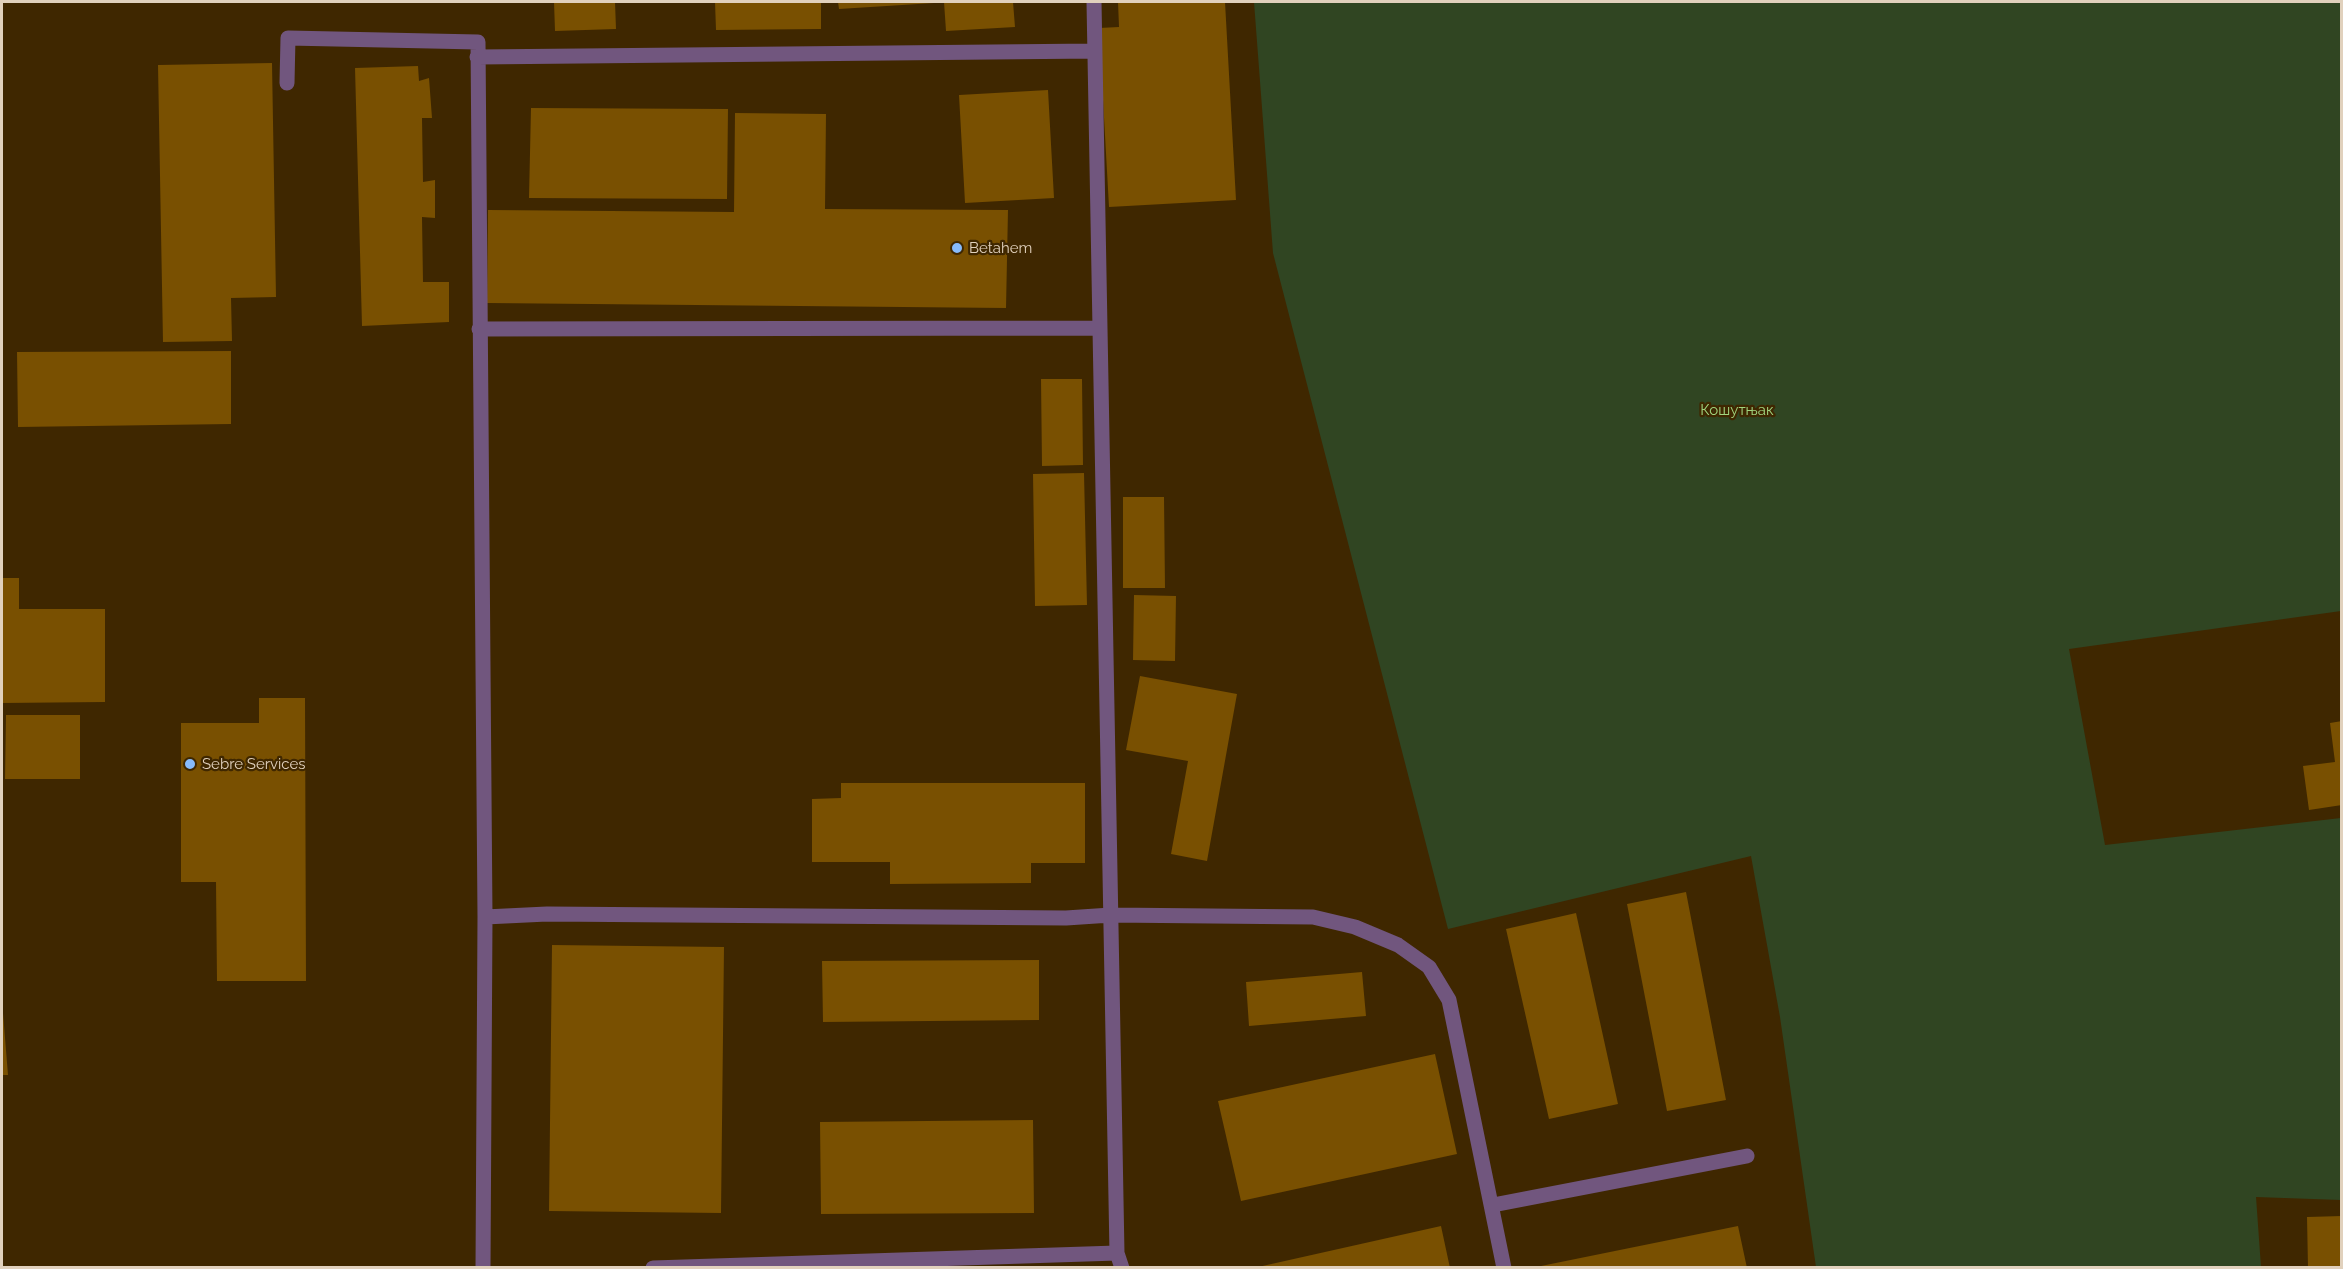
<!DOCTYPE html>
<html>
<head>
<meta charset="utf-8">
<style>
  body { margin:0 }
  #map { position:relative; width:2343px; height:1269px; overflow:hidden; background:#3f2700; font-family:Raleway,sans-serif }
  canvas { display:block }
  .frame { position:absolute; inset:0; border:3px solid #e1d1bd; pointer-events:none }
</style>
</head>
<body>
<div id="map">
<canvas width="2343" height="1269"></canvas>
<div class="frame"></div>
</div>
<script>
const g = document.querySelector('canvas').getContext('2d');
g.lineJoin = 'round';
function fill(path, color) {
  g.fillStyle = color;
  g.fill(path, 'evenodd');
}
function poly(rows) {
  const path = new Path2D();
  for (const r of rows) {
    path.moveTo(r[0], r[1]);
    for (let i = 2; i < r.length; i += 2) path.lineTo(r[i], r[i + 1]);
  }
  return path;
}
function stroke(path, color, width, dash) {
  g.strokeStyle = color;
  g.lineWidth = width;
  g.lineCap = dash ? 'butt' : 'round';
  g.setLineDash(dash || []);
  g.stroke(path);
}
function drawText(font, color, halo, rows, align = 'center') {
  g.font = font + ' Raleway,sans-serif';
  g.lineWidth = 4.5;
  g.setLineDash([]);
  g.textBaseline = 'middle';
  g.strokeStyle = halo;
  g.fillStyle = color;
  for (const [text, x, y, turn = 0] of rows) {
    g.save();
    g.translate(x, y);
    g.rotate((+turn || 0) * Math.PI / 180);
    g.textAlign = isNaN(turn) ? turn : align;
    if (halo) g.strokeText(text, 0, 0);
    g.fillText(text, 0, 0);
    g.restore();
  }
}
fill(poly([
  [1254,2,2341,2,2341,611,2069,649,2105,845,2341,818,2341,1200,2256,1197,2261,1267,1816,1267,1780,1017,1751,856,1448,929,1273,253]
]), '#304522');
fill(poly([
  [554,2,615,2,616,29,555,31],
  [715,2,821,2,821,29,716,30],
  [838,2,934,2,934,3,839,9],
  [944,2,1013,2,1015,27,946,31],
  [1118,2,1225,2,1236,200,1109,207,1099,28,1119,27],
  [272,63,276,297,231,298,232,341,163,342,158,65],
  [418,66,419,81,429,78,432,118,422,118,423,182,435,180,435,218,422,217,423,282,449,282,449,322,362,326,355,68],
  [1048,90,1054,198,965,203,959,95],
  [531,108,728,109,727,199,529,198],
  [735,113,826,114,825,209,1008,210,1006,308,487,303,488,210,734,212],
  [231,351,231,424,18,427,17,352],
  [1041,379,1082,379,1083,465,1042,466],
  [1084,473,1087,605,1035,606,1033,474],
  [1123,497,1164,497,1165,588,1123,588],
  [2,578,19,578,19,609,105,609,105,702,2,703],
  [1134,595,1176,596,1175,661,1133,660],
  [1140,676,1237,694,1207,861,1171,854,1188,761,1126,750],
  [259,698,305,698,306,981,217,981,216,882,181,882,181,723,259,723],
  [6,715,80,715,80,779,5,779],
  [2342,721,2342,805,2309,810,2303,766,2335,762,2330,723],
  [841,783,1085,783,1085,863,1031,863,1031,883,890,884,890,862,812,862,812,799,841,798],
  [1686,892,1726,1100,1667,1111,1627,904],
  [1576,913,1618,1104,1549,1119,1506,929],
  [552,945,724,947,721,1213,549,1211],
  [1039,960,1039,1020,823,1022,822,961],
  [1362,972,1366,1016,1249,1026,1246,982],
  [2,1013,3,1013,8,1075,2,1075],
  [1435,1054,1457,1154,1241,1201,1218,1101],
  [1033,1120,1034,1213,821,1214,820,1122],
  [2342,1216,2342,1268,2308,1268,2307,1217],
  [1441,1226,1450,1268,1258,1268,1258,1267],
  [1738,1226,1747,1268,1541,1268,1541,1266]
]), '#795001');
stroke(poly([
  [1094,2,1117,1253],
  [477,57,1095,51],
  [287,83,288,38,478,42,485,917,483,1268],
  [479,329,1100,328],
  [485,917,547,914,1066,918,1111,915,1313,917,1355,927,1398,945,1429,967,1449,1000,1504,1268],
  [1493,1205,1747,1156],
  [653,1268,1117,1253,1122,1268]
]), '#71567e', 15);
for (const [x, y, r, color] of [
  [957,248,6,"#87bbfb"],
  [190,764,6,"#87bbfb"]
]) {
  const dot = new Path2D();
  dot.arc(x, y, r, 0, 2 * Math.PI);
  g.fillStyle = color;
  g.fill(dot);
  stroke(dot, '#3f2700', 2);
}
drawText('15px', '#e1d1bd', '#3f2700', [
  ["Betahem",969,248],
  ["Sebre Services",202,764]
], 'left');
drawText('15px', '#a0d57f', '#3f2700', [
  ["Кошутњак",1737,410]
]);
</script>
</body>
</html>
